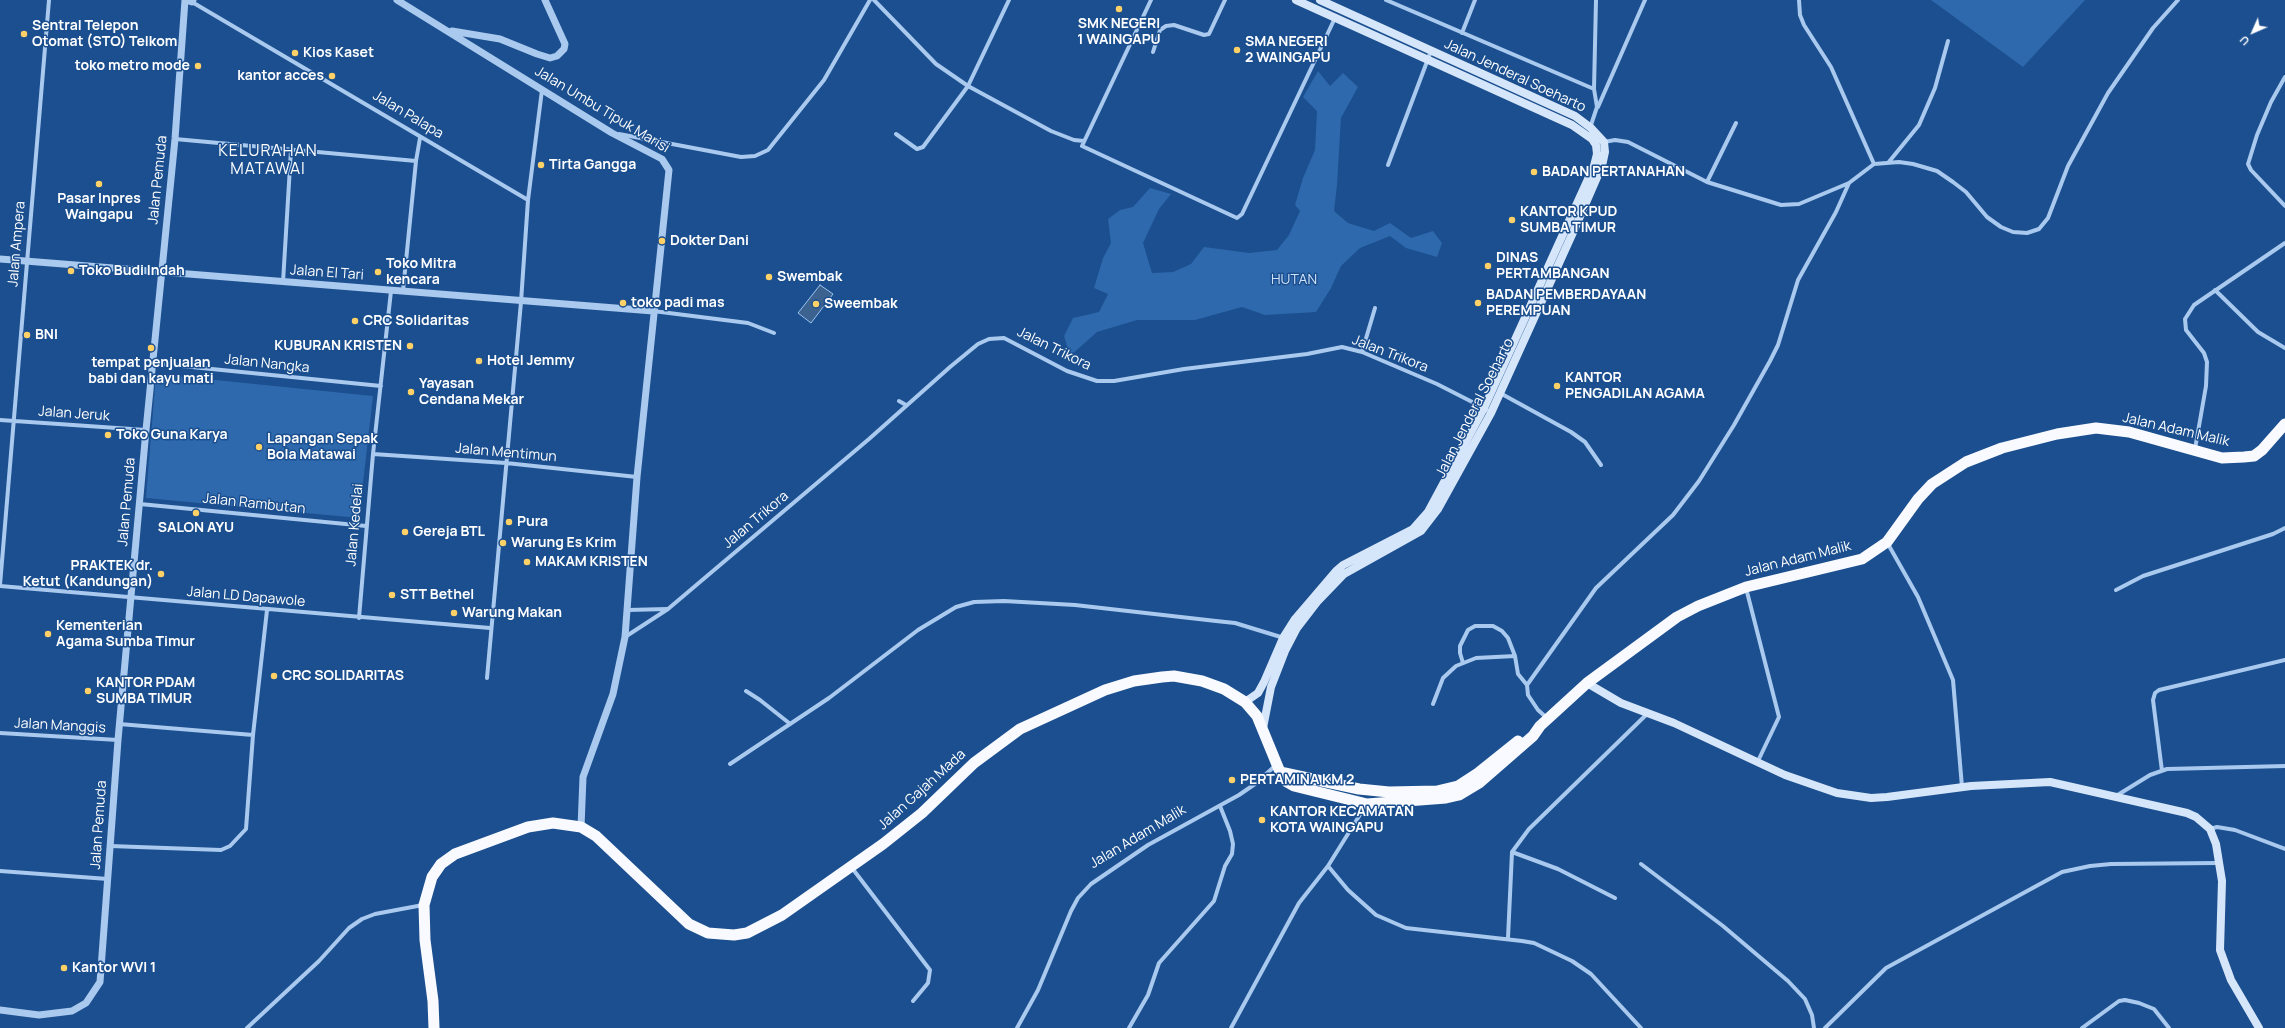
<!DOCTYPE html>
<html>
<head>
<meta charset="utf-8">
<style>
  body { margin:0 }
  #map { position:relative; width:2285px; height:1028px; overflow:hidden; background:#1b4f8f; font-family:Manrope,sans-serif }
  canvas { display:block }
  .north { position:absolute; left:2233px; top:12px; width:40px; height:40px; -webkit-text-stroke:3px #1b4f8f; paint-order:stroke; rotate:225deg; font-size:11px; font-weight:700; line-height:16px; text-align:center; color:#fff }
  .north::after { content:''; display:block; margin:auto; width:14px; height:18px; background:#fff; clip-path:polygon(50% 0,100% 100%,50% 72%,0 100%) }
</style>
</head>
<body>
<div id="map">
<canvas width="2285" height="1028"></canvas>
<div class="north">U</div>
</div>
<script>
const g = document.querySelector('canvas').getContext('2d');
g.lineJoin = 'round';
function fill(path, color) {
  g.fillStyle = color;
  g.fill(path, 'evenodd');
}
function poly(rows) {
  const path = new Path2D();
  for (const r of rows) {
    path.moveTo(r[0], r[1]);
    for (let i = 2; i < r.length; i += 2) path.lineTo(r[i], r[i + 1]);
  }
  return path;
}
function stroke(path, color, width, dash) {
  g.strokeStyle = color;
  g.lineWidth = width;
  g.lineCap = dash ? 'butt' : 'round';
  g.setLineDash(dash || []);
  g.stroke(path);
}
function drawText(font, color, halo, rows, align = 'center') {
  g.font = font + ' Manrope,sans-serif';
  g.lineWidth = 3;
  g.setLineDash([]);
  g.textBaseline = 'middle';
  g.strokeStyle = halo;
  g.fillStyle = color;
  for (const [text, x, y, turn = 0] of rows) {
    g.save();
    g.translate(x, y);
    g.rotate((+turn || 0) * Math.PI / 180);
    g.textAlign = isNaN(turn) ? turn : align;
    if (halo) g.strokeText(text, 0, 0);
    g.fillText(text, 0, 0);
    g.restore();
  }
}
fill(poly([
  [1931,0,2085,0,2023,67],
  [1318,71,1330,86,1343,73,1358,87,1341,118,1337,185,1334,211,1348,223,1374,231,1390,223,1411,238,1433,231,1442,243,1437,257,1406,248,1390,236,1360,248,1341,266,1331,288,1316,312,1265,315,1242,307,1195,320,1137,320,1097,332,1070,356,1064,336,1073,318,1099,312,1108,294,1094,288,1103,258,1111,243,1108,219,1120,210,1133,207,1150,188,1171,194,1159,209,1143,243,1152,273,1173,272,1191,264,1204,247,1249,253,1277,250,1289,235,1300,211,1295,205,1303,178,1315,150,1317,111,1303,97],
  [156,374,373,396,359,518,146,498]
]), '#2e69ad');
const water = poly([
  [820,285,833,294,811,323,798,313,820,285]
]);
fill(water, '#3c6290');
stroke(water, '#9cc4f0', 1);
stroke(poly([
  [874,0,936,64,968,86,1009,0],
  [1151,0,1082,146,1237,218,1242,214,1335,18],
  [1386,0,1594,89],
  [1799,0,1800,15,1804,25,1831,67,1874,164],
  [192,2,528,200,521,302,487,678],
  [1462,33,1475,0],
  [1153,52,1160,30,1166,26,1174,25,1204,35,1209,34,1225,0],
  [2285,77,2271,102,2257,135,2248,164,2251,170,2285,206],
  [1598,107,1645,0],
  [1590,128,1597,107,1594,89,1596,0],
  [619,134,741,157,755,156,768,150,824,80,870,0],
  [896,134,917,149,923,147,968,86,1051,131,1074,140,1084,141],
  [175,139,416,161],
  [1604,142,1615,140,1628,142,1707,182,1781,205,1799,204,1849,183,1874,164,1899,162,1913,164,1937,171,1953,182,1966,192,1987,217,2001,227,2013,232,2027,233,2039,229,2048,218,2068,166,2108,93,2153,28,2178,0],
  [1888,163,1919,125,1935,88,1948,41],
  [1388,165,1431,51],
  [1707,182,1736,123],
  [528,200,542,90],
  [283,282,291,150],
  [2215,290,2258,332,2285,348],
  [403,291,416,161,420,138],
  [653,311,748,323,774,333],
  [1362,352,1375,308],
  [152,363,381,386],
  [1500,393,1571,432,1585,442,1601,465],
  [899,401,906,405],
  [0,420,146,430],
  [2195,449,2206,386,2207,362,2204,353,2186,330,2185,319,2194,305,2285,243],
  [373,454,506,463,637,477],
  [140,504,366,526],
  [1888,544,1918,597,1953,680,1962,787],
  [0,585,49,0],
  [0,586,490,628],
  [1746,588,1779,717,1758,761],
  [2116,590,2143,576,2273,534,2285,528],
  [628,610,667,609],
  [359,618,373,454,391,291],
  [625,637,668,609,869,439,950,367,978,344,989,339,1004,338,1067,371,1097,381,1114,381,1184,369,1307,354,1342,347,1362,352,1437,384,1484,408,1491,413],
  [1463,663,1460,653,1460,646,1468,630,1475,626,1493,626,1502,631,1508,638,1515,656,1518,674,1527,685],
  [746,691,760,700,789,723],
  [1433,704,1443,678,1456,666,1476,658,1515,656],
  [1547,718,1538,710,1528,695,1527,685,1596,588,1673,515,1699,481,1734,425,1770,361,1778,345,1798,280,1836,212,1849,183],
  [119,724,253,735],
  [0,733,118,740],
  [730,764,829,698,918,630,956,607,974,602,1004,601,1075,605,1216,621,1235,623,1284,638],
  [2162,771,2153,700,2155,693,2159,690,2285,660],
  [2116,796,2150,775,2167,769,2285,766],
  [2210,829,2217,827,2235,830,2285,849],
  [110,846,221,850,230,846,246,829,253,735,267,610],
  [1512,852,1558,869,1615,898],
  [1641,864,1723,926,1788,981,1805,999,1812,1015,1814,1028],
  [1328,866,1348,890,1376,915,1406,928,1522,941,1534,943,1572,961,1591,974,1641,1028],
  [852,868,930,970,928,983,913,1001],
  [0,871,108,879],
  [1508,938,1512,852,1529,829,1648,713],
  [247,1028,319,961,349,928,362,919,375,914,423,905],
  [1017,1028,1038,990,1071,911,1078,898,1091,884,1148,845,1239,795,1255,784,1276,765],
  [1129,1028,1148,995,1159,963,1214,901,1225,866,1232,854,1233,844,1230,831,1220,806],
  [1231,1028,1299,903,1328,866,1366,805],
  [1825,1028,1886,968,2062,872,2090,866,2111,864,2218,863],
  [2082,1028,2119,1001,2125,1000,2139,1003,2154,1009,2169,1028]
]), '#a9c9ee', 4);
stroke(poly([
  [186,0,192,2,193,0],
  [397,0,612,133,662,159,669,170,637,477,625,637,613,694,583,777,581,827],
  [452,31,500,39,537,54,550,58,557,56,564,49,565,44,545,0],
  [0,259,653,311],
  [0,1010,39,1015,72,1011,86,1003,100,982,118,740,146,430,175,139,185,0]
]), '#a9c9ee', 7);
stroke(poly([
  [1587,683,1621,703,1674,723,1785,775,1837,793,1871,798,1887,797,1971,786,2050,782,2187,813,2196,817,2210,829,2216,844,2222,881,2220,950,2231,980,2259,1028],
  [1245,702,1258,693,1264,682,1283,638,1295,619,1336,571,1343,565,1413,529,1428,512,1484,408,1594,166,1597,154,1596,145,1592,139,1572,125,1296,0],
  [1263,728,1271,687,1285,651,1297,628,1317,602,1344,574,1421,531,1438,509,1491,413,1575,228,1602,166,1605,152,1604,142,1591,128,1575,116,1320,0]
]), '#d6e6fa', 8);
stroke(poly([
  [1280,772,1359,789,1389,792,1437,791,1458,786,1478,773,1518,741],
  [434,1028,433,1001,425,940,424,905,432,877,441,864,455,854,528,827,553,823,581,827,596,836,689,924,708,933,734,935,747,933,782,915,883,844,922,813,974,763,1020,729,1105,690,1134,681,1162,677,1174,676,1202,681,1224,689,1245,702,1257,716,1280,772,1287,782,1294,786,1367,804,1446,798,1459,795,1479,783,1533,736,1540,726,1587,683,1677,617,1698,606,1746,587,1862,559,1887,542,1918,499,1932,484,1966,462,2002,448,2057,434,2096,428,2129,432,2222,458,2244,457,2254,456,2262,450,2285,424]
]), '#f8faff', 11);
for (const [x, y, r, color] of [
  [1119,9,4,"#ffd166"],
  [24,34,4,"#ffd166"],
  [1237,50,4,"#ffd166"],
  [295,53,4,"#ffd166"],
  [198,66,4,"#ffd166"],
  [332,76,4,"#ffd166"],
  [541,165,4,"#ffd166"],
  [1534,172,4,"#ffd166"],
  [99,184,4,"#ffd166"],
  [1512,220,4,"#ffd166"],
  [662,241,4,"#ffd166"],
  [1488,266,4,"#ffd166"],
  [71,271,4,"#ffd166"],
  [378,272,4,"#ffd166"],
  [769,277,4,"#ffd166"],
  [623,303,4,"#ffd166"],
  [1478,303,4,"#ffd166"],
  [816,304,4,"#ffd166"],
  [355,321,4,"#ffd166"],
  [27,335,4,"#ffd166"],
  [410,346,4,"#ffd166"],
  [151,348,4,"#ffd166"],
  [479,361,4,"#ffd166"],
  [1557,386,4,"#ffd166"],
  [411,392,4,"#ffd166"],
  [108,435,4,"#ffd166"],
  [259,447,4,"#ffd166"],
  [196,513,4,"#ffd166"],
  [509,522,4,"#ffd166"],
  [405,532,4,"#ffd166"],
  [503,543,4,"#ffd166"],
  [527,562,4,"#ffd166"],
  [161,574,4,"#ffd166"],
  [392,595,4,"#ffd166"],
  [454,613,4,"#ffd166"],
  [48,634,4,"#ffd166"],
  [274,676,4,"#ffd166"],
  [88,691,4,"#ffd166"],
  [1232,780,4,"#ffd166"],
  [1262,820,4,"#ffd166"],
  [64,968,4,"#ffd166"]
]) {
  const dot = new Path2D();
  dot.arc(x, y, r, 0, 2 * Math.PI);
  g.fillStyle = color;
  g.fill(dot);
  stroke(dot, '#1b4f8f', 1.5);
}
drawText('bold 14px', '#fff', '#1b4f8f', [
  ["SMK NEGERI",1119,24,"center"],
  ["1 WAINGAPU",1119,40,"center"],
  ["Sentral Telepon",32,26],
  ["Otomat (STO) Telkom",32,42],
  ["SMA NEGERI",1245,42],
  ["2 WAINGAPU",1245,58],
  ["Kios Kaset",303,53],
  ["toko metro mode",190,66,"right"],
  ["kantor acces",324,76,"right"],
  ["Tirta Gangga",549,165],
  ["BADAN PERTANAHAN",1542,172],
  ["Pasar Inpres",99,199,"center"],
  ["Waingapu",99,215,"center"],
  ["KANTOR KPUD",1520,212],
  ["SUMBA TIMUR",1520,228],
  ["Dokter Dani",670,241],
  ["DINAS",1496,258],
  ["PERTAMBANGAN",1496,274],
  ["Toko Mitra",386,264],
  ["kencara",386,280],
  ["Toko Budi Indah",79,271],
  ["Swembak",777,277],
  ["BADAN PEMBERDAYAAN",1486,295],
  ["PEREMPUAN",1486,311],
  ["toko padi mas",631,303],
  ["Sweembak",824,304],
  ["CRC Solidaritas",363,321],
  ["BNI",35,335],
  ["KUBURAN KRISTEN",402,346,"right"],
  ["Hotel Jemmy",487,361],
  ["tempat penjualan",151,363,"center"],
  ["babi dan kayu mati",151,379,"center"],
  ["KANTOR",1565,378],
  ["PENGADILAN AGAMA",1565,394],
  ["Yayasan",419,384],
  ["Cendana Mekar",419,400],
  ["Toko Guna Karya",116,435],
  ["Lapangan Sepak",267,439],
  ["Bola Matawai",267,455],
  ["Pura",517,522],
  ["SALON AYU",196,528,"center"],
  ["Gereja BTL",413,532],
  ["Warung Es Krim",511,543],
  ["MAKAM KRISTEN",535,562],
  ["PRAKTEK dr.",153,566,"right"],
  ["Ketut (Kandungan)",153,582,"right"],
  ["STT Bethel",400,595],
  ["Warung Makan",462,613],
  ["Kementerian",56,626],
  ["Agama Sumba Timur",56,642],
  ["CRC SOLIDARITAS",282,676],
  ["KANTOR PDAM",96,683],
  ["SUMBA TIMUR",96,699],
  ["PERTAMINA KM 2",1240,780],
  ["KANTOR KECAMATAN",1270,812],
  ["KOTA WAINGAPU",1270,828],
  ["Kantor WVI 1",72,968]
], 'left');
drawText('14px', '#fff', '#1b4f8f', [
  ["Jalan Jenderal Soeharto",1515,76,25],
  ["Jalan Umbu Tipuk Marisi",602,110,31],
  ["Jalan Palapa",408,115,31],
  ["Jalan Pemuda",158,180,-84],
  ["Jalan Ampera",17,244,-85],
  ["Jalan El Tari",327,273,4],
  ["Jalan Trikora",1054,349,26],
  ["Jalan Trikora",1390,354,21],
  ["Jalan Nangka",267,364,6],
  ["Jalan Jenderal Soeharto",1475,408,-63],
  ["Jalan Jeruk",74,414,4],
  ["Jalan Adam Malik",2176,430,13],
  ["Jalan Mentimun",506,453,5],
  ["Jalan Pemuda",127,502,-85],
  ["Jalan Rambutan",254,504,6],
  ["Jalan Trikora",756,520,-40],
  ["Jalan Kedelai",355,525,-85],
  ["Jalan Adam Malik",1798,559,-14],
  ["Jalan LD Dapawole",246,597,5],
  ["Jalan Manggis",60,726,3],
  ["Jalan Gajah Mada",922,790,-42],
  ["Jalan Pemuda",99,825,-86],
  ["Jalan Adam Malik",1138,837,-31]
]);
drawText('14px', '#cfe3fa', '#1b4f8f', [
  ["HUTAN",1294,280]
]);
g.letterSpacing = '1px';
drawText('16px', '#fff', '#1b4f8f', [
  ["KELURAHAN",268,152],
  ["MATAWAI",268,170]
]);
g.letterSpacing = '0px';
</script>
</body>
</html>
